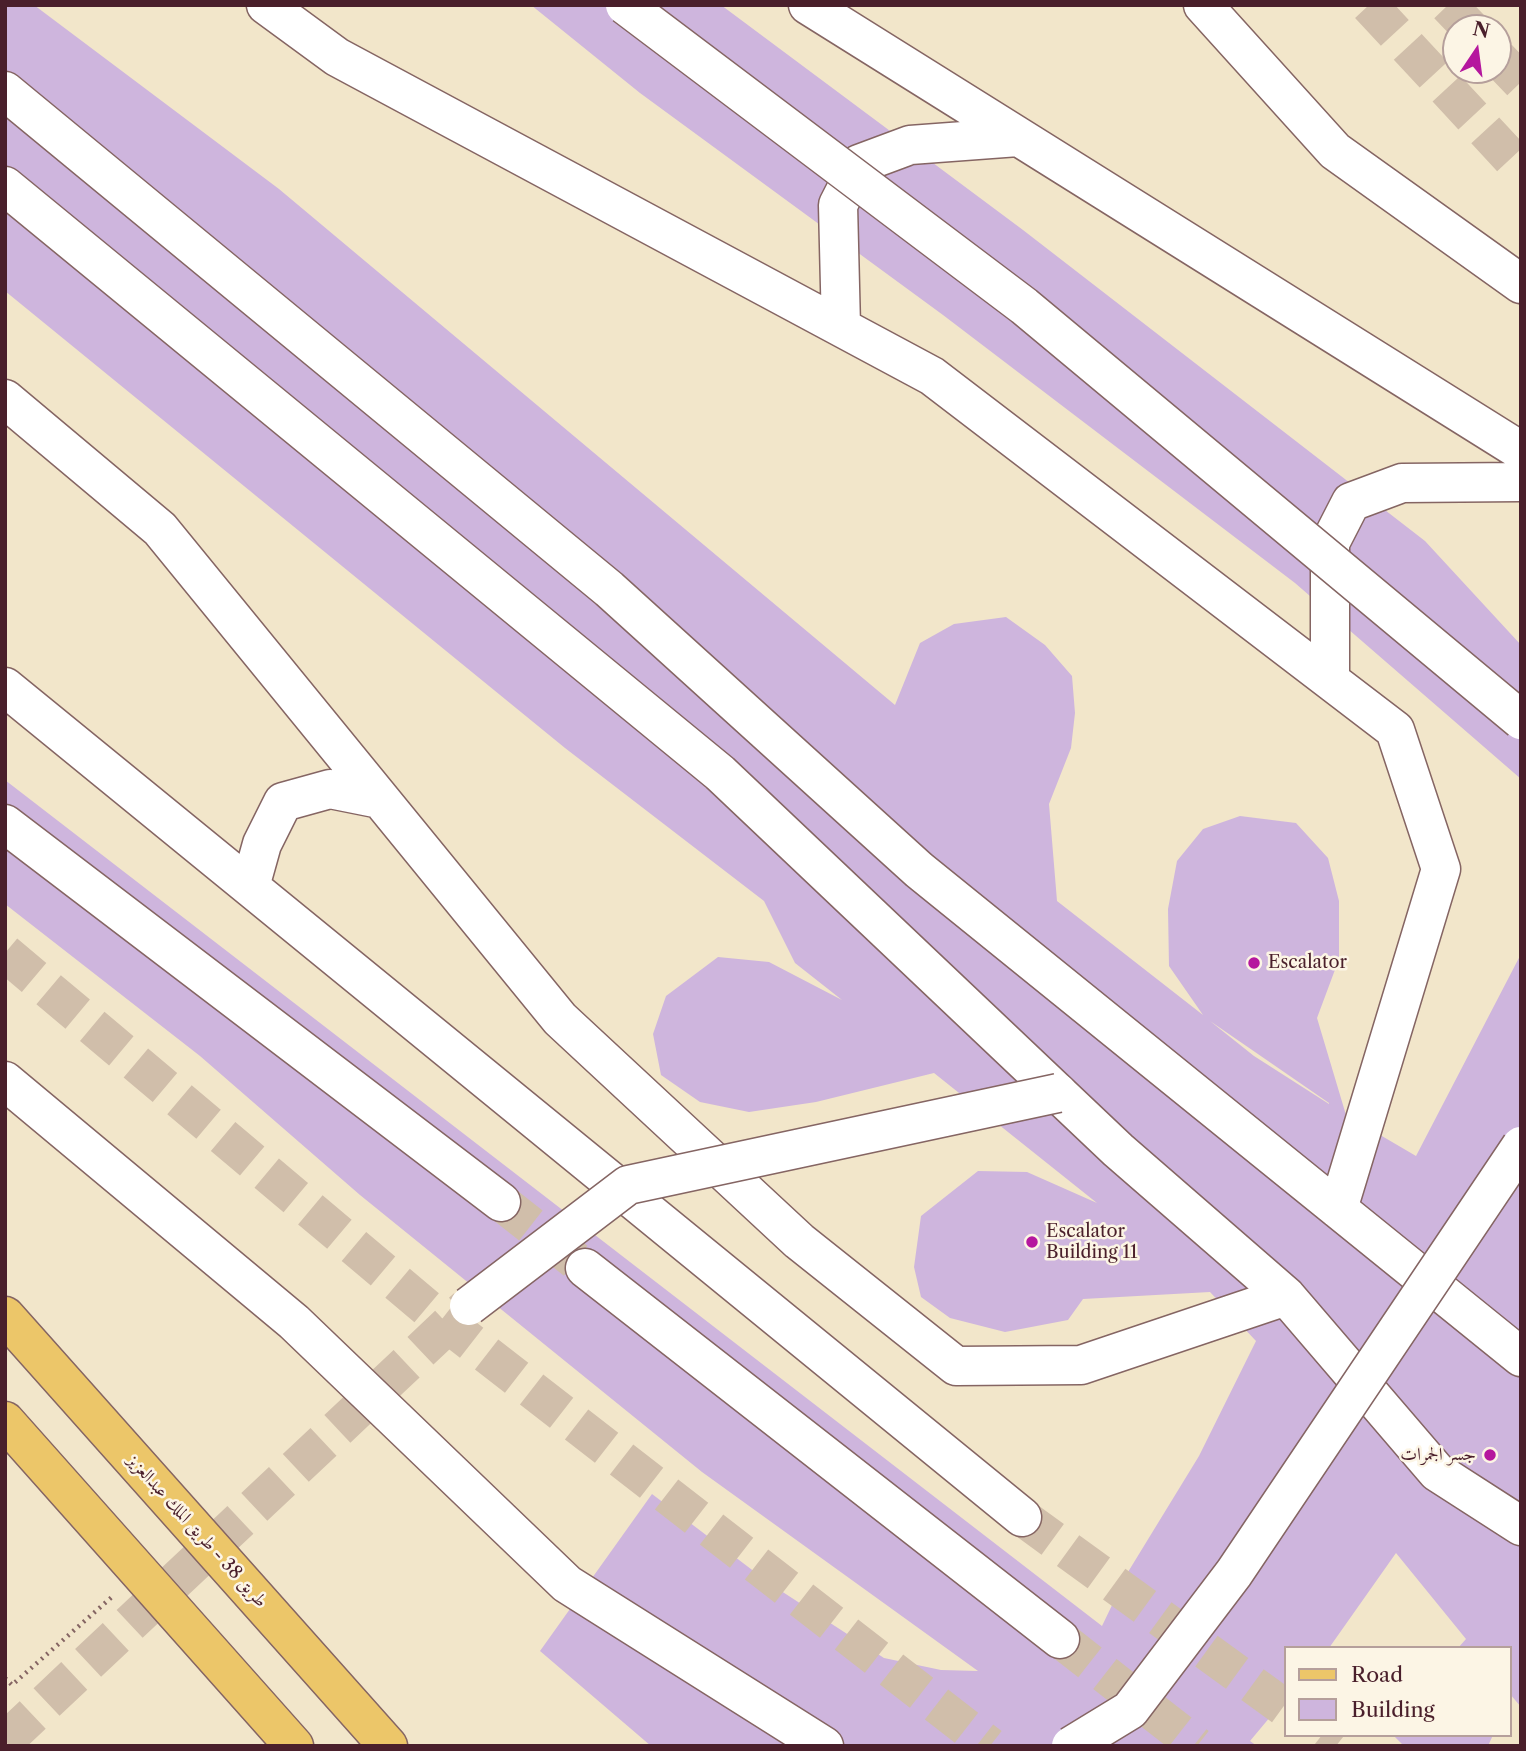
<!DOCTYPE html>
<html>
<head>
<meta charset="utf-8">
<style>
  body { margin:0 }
  #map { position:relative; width:1526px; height:1751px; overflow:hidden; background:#f2e6ca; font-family:"Libre Caslon Text",serif }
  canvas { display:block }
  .frame { position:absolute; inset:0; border:7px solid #4a1f2b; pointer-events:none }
  .legend { position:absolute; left:1284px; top:1646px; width:228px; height:91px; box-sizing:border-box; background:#fcf5e5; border:2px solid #b59f9b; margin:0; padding:9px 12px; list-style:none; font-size:21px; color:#4a1f2b }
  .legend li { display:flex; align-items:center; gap:14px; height:35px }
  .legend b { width:35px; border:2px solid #b59f9b }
  .north { position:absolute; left:1442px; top:14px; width:70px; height:70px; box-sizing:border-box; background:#fcf5e5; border:2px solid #b59f9b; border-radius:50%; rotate:13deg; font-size:19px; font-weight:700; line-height:28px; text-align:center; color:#4a1f2b }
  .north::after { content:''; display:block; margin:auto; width:24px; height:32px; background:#b5179e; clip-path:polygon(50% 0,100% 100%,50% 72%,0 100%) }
</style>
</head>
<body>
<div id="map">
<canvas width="1526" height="1751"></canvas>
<div class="frame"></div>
<ul class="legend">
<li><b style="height:9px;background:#ecc669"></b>Road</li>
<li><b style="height:19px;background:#ceb5dd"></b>Building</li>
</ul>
<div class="north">N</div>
</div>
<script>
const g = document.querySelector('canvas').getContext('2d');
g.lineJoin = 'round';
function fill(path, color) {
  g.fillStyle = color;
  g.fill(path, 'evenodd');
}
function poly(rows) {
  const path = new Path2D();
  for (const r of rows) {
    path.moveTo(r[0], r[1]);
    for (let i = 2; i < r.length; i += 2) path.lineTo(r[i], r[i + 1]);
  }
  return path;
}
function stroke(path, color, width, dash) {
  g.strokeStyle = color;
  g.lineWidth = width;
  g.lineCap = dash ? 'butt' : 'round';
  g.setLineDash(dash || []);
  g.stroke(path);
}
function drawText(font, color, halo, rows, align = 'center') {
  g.font = font + ' "Libre Caslon Text",Amiri,serif';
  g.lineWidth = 5;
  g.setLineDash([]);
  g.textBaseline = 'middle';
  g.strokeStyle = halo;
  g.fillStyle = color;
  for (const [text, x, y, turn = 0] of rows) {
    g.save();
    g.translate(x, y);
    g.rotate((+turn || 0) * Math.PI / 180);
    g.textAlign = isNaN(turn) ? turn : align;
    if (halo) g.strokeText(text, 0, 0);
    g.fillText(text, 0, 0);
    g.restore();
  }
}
fill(poly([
  [5,5,34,5,279,189,895,705,920,643,954,624,1006,617,1045,645,1072,676,1075,713,1071,748,1049,804,1057,901,1203,1015,1169,966,1168,909,1177,861,1203,829,1240,816,1296,823,1328,858,1339,901,1339,959,1317,1018,1346,1115,1416,1156,1521,954,1521,1707,1510,1694,1510,1648,1458,1648,1466,1639,1396,1553,1329,1648,1286,1648,1286,1698,1250,1741,1257,1746,651,1746,540,1651,652,1494,772,1585,884,1658,941,1670,978,1671,702,1472,360,1195,200,1056,5,904,5,780,1102,1626,1128,1572,1199,1456,1256,1341,1210,1292,1083,1299,1068,1320,1005,1332,950,1318,921,1297,914,1267,921,1216,978,1171,1027,1172,1097,1203,934,1073,816,1102,749,1112,700,1102,661,1075,653,1034,666,996,718,957,769,962,842,1000,795,963,764,901,565,748,5,291],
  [1210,1021,1329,1103,1329,1104,1254,1056],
  [531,5,721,5,1023,230,1425,541,1521,645,1521,779,1295,583,943,315,640,93],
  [1393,1735,1493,1735,1488,1746,1404,1746]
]), '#ceb5dd');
stroke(poly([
  [1369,5,1521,169],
  [1448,5,1470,28],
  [1498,58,1521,82],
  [5,953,427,1308,990,1746],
  [501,1202,585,1268],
  [1022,1517,1286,1709],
  [1060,1639,1197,1746],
  [1322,1735,1336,1746],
  [5,1741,467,1307]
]), '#d0beaa', 38, [38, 19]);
const minor = poly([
  [266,5,337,57,932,376,1395,730,1441,869,1338,1209],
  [808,5,1521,451],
  [1203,5,1335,151,1521,284],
  [5,91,609,589,919,870,1521,1357],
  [5,186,720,773,1118,1150,1286,1296,1437,1472,1521,1526],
  [841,327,838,205,859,164,910,145,1018,137],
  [5,399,160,529,560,1019,799,1241,956,1366,1081,1365,1286,1296],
  [1330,680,1330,543,1351,502,1402,483,1521,482],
  [5,687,1022,1517],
  [5,824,501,1202],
  [250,887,262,844,283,802,330,789,380,799],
  [5,1081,294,1322,567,1584,824,1746],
  [585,1268,1060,1639]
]);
const major = poly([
  [5,1316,388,1746],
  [5,1421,294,1746]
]);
stroke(minor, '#856563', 41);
stroke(major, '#856563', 41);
stroke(poly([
  [5,1678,12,1685,113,1596]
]), '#856563', 4.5, [2, 5]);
stroke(minor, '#fff', 38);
stroke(major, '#ecc669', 38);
const minorBridge = poly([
  [625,5,1024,306,1521,720],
  [469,1306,628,1185,1058,1093],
  [1071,1746,1130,1710,1234,1573,1521,1146]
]);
stroke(minorBridge, '#856563', 41, []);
stroke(minorBridge, '#fff', 38);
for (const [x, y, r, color] of [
  [1254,963,7,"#b5179e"],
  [1032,1242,7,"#b5179e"],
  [1490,1455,7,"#b5179e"]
]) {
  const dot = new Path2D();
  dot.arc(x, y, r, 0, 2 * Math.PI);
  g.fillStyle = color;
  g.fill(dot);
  stroke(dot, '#fcf5e5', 2.5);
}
drawText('18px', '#4a1f2b', '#fcf5e5', [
  ["Escalator",1268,963],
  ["Escalator",1046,1232],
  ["Building 11",1046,1253],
  ["جسر الجمرات",1476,1455,"right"]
], 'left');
drawText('18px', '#4a1f2b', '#fcf5e5', [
  ["طريق 38 - طريق الملك عبدالعزيز",197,1531,48]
]);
</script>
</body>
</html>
